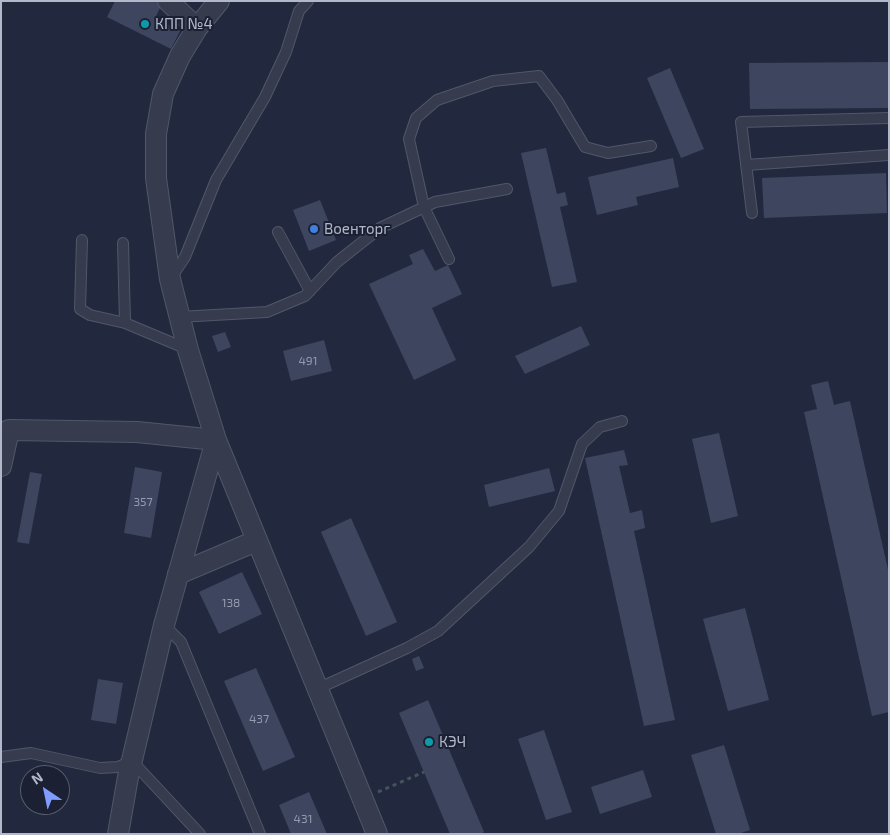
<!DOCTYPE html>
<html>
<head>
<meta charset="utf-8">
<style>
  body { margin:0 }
  #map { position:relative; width:890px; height:835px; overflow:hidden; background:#22293e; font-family:"Exo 2",sans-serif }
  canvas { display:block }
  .frame { position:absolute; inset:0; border:2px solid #b2b7ca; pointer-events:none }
  .north { position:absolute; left:20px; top:765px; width:50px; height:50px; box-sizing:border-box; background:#1b2133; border:1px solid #575d6f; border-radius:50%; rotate:326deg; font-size:14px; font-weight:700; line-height:20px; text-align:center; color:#b2b7ca }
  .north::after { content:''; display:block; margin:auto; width:18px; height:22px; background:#829bfe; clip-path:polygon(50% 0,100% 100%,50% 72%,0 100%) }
</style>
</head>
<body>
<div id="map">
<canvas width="890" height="835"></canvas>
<div class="frame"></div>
<div class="north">N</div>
</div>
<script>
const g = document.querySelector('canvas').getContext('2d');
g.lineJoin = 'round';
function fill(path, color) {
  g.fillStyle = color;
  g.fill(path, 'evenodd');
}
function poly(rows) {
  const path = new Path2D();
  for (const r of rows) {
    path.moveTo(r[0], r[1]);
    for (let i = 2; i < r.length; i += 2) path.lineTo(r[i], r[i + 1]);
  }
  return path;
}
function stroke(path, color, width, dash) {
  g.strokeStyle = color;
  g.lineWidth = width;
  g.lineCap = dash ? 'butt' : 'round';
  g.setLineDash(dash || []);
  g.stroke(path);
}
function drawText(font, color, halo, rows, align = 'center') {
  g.font = font + ' "Exo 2",sans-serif';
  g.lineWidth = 4;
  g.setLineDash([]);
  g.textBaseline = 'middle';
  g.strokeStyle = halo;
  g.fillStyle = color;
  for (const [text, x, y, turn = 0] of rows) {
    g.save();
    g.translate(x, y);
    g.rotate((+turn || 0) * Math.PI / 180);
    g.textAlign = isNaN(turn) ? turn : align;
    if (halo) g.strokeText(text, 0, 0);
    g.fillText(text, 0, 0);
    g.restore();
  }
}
fill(poly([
  [115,1,157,1,162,4,155,18,180,31,171,49,107,17],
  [889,62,889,108,750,109,749,63],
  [670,68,704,149,681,158,647,78],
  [546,148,557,194,565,192,568,205,560,207,577,282,552,287,521,153],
  [673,158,679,187,636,197,638,205,597,215,588,177],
  [886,173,887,213,764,218,762,178],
  [320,200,336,240,309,251,293,210],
  [423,249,435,271,448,265,462,294,432,308,456,360,414,380,369,284,413,264,409,255],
  [581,326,590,345,525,374,515,356],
  [225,332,231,347,218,352,212,336],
  [324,340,332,371,291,381,283,351],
  [828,381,834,405,850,401,889,574,889,712,872,716,804,412,817,409,811,385],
  [719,433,738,516,711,523,692,439],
  [624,450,628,465,619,466,630,513,642,510,645,528,634,531,675,720,644,726,585,458],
  [135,467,162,472,151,538,124,533],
  [549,468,555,491,489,507,484,485],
  [30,472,42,474,29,544,17,542],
  [351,518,397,622,366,636,321,532],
  [242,572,262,614,219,634,199,592],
  [745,608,769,700,728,711,703,619],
  [419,656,424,668,416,671,412,659],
  [256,668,295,757,263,771,224,681],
  [98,679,123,683,116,724,91,720],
  [428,700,484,832,481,834,450,834,399,713],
  [544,730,572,812,546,820,518,739],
  [724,745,750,830,738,834,716,834,691,755],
  [643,770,652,797,600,814,591,787],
  [309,792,327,834,291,834,279,805]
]), '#3e455f');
const service = poly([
  [746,165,889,155],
  [752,213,741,122,889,118],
  [278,232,310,291],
  [82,240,80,309,90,315,125,323,187,349],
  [123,243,125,323],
  [449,259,424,207,409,139,416,118,437,100,493,81,539,76,557,100,585,147,608,153,651,146],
  [171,278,185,257,216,180,265,97,286,52,299,11,308,1],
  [179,317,267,312,305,296,337,262,380,228,435,202,507,189],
  [164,625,181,642,260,834],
  [317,689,407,648,438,631,529,547,559,511,582,444,600,427,622,421],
  [1,757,31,753,100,768,118,767,132,761,200,834]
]);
const minor = poly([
  [168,1,197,28],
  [219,1,197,28,180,56,163,94,156,134,156,178,170,279,188,350,216,440,377,834],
  [1,466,9,430,137,432,216,440],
  [178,574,256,541],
  [118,834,128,777,164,625,216,440]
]);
stroke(service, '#515769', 12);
stroke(minor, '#515769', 22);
stroke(poly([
  [378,792,424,772]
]), '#42545c', 3, [4, 4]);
stroke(service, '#363c4e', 10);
stroke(minor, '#363c4e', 20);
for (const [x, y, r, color] of [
  [145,24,5,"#0f9aa8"],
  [314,229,5,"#3f7fe0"],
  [429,742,5,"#0f9aa8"]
]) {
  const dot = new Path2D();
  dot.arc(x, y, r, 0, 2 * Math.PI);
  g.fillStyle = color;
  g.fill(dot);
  stroke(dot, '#1b2133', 2);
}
drawText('12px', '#959aaf', null, [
  ["491",308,361],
  ["357",143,502],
  ["138",231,603],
  ["437",259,719],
  ["431",303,819]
]);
drawText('15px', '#b2b7ca', '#1b2133', [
  ["КПП №4",155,24],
  ["Военторг",324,229],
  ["КЭЧ",439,742]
], 'left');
</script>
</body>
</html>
